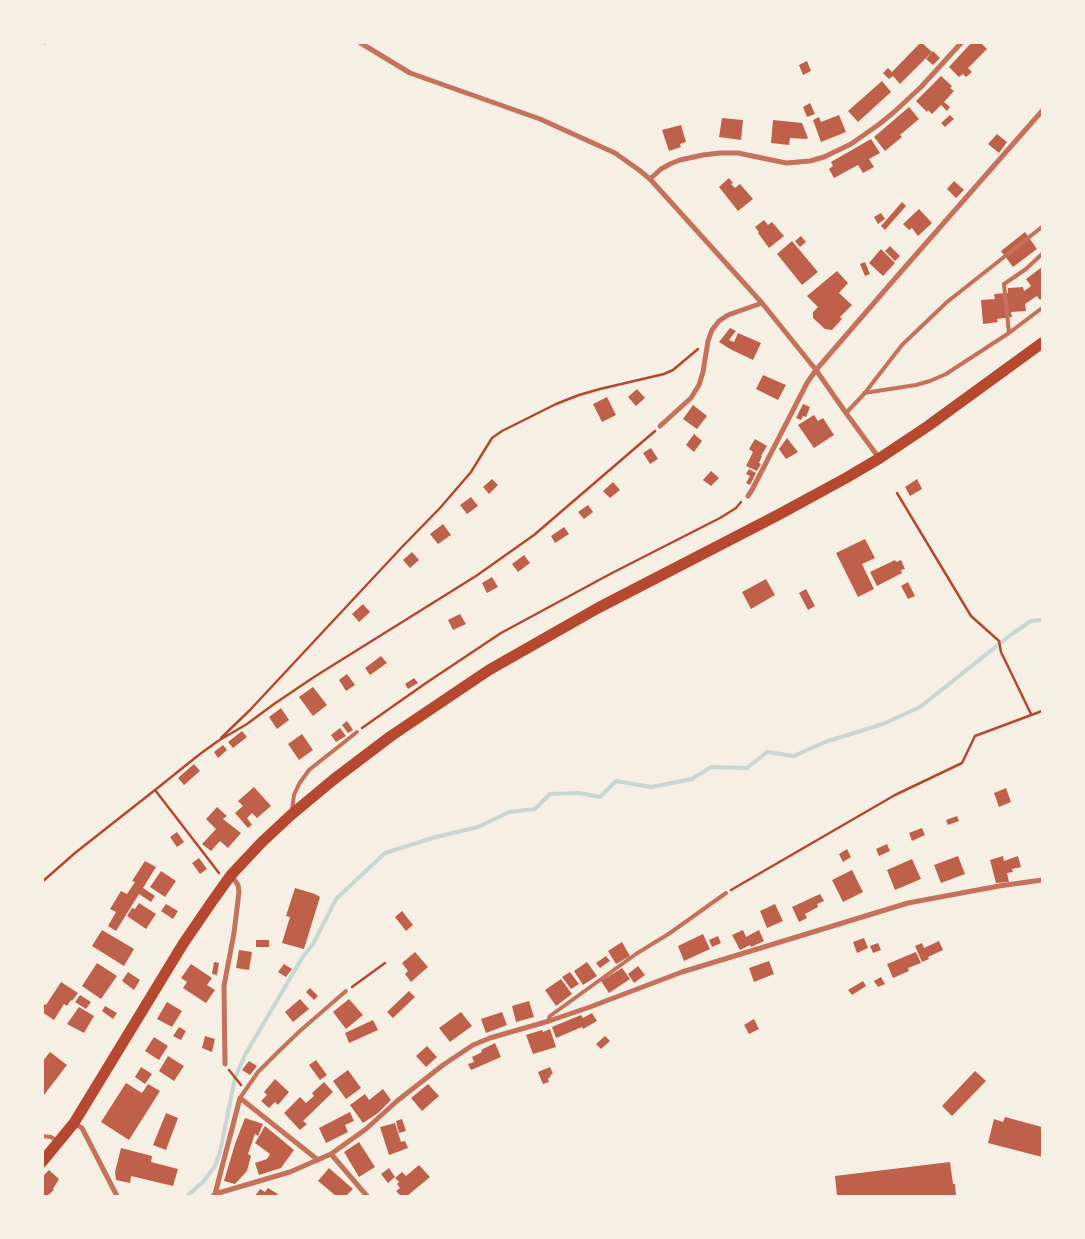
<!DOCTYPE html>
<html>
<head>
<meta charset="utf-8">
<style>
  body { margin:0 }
  #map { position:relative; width:1085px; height:1239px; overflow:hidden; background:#f6efe4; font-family:Barlow,sans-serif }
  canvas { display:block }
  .frame { position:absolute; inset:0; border:44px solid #f6efe4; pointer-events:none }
</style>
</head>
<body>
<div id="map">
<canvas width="1085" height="1239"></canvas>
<div class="frame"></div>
</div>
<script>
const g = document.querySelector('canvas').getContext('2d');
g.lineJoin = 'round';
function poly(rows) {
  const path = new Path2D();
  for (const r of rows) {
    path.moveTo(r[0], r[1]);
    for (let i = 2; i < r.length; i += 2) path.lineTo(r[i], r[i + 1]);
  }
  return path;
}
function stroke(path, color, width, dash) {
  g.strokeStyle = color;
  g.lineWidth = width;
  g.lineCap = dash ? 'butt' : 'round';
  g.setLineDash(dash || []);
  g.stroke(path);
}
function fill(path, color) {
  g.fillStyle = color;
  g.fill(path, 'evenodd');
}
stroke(poly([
  [187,1196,203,1182,215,1166,220,1152,235,1078,245,1055,302,958,313,944,336,899,385,853,436,837,478,827,509,812,535,809,550,794,579,793,600,797,616,781,651,787,692,779,711,767,747,768,767,752,794,756,825,742,883,724,920,707,1012,634,1031,621,1042,620]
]), '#c9d6d2', 4);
fill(poly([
  [921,42,932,52,900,84,893,76,889,79,883,73,888,68,892,72],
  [972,42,980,42,987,49,968,68,972,72,966,77,963,74,959,77,949,67],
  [933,51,940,58,933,65,926,59],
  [807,61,811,71,803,75,799,65],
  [941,76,952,86,950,88,954,91,944,102,950,107,947,111,941,105,932,114,928,110,927,112,916,101],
  [882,81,891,92,858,122,848,111],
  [810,103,815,114,807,117,803,107],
  [909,107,919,119,900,135,902,137,885,151,874,137],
  [839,115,846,132,821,142,813,120,819,117,821,122],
  [950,115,954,119,945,127,941,123],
  [722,118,743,120,741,140,719,137],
  [773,120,802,123,808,138,806,139,790,138,789,145,771,143],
  [681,125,686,142,680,144,681,147,669,151,662,130],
  [997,134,1007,142,999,153,988,144],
  [871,139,880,153,869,159,874,167,863,173,858,165,834,178,829,169,833,166,831,162],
  [729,178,733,183,731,184,735,188,740,184,753,199,738,211,719,187],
  [954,181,964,190,956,198,947,189],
  [902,202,906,206,885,230,881,226],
  [919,209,932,223,918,236,912,228,909,230,903,224],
  [881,213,885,219,878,224,874,217],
  [764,220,768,225,772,222,784,236,769,248,758,233,759,232,755,227],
  [1025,232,1037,249,1013,267,1001,251],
  [801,236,806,242,800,247,795,241],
  [792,241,818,272,802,285,777,254],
  [890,246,900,256,895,261,885,251],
  [881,249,895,263,883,276,869,263],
  [865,262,870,274,865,276,860,264],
  [1042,267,1042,298,1040,300,1037,296,1025,304,1026,311,1011,312,1012,317,997,319,998,322,983,324,981,300,995,299,994,294,1008,293,1008,288,1023,287,1024,291,1031,286,1026,279],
  [837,271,848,283,839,293,852,305,840,317,842,319,832,330,825,329,813,318,813,312,818,307,807,296],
  [730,328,736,331,729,340,734,342,738,333,761,343,753,360,730,349,719,342],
  [763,375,786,385,778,400,756,389],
  [637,389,645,398,636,406,628,397],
  [607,397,616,415,602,422,593,404],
  [803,404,810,407,806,417,803,416,801,420,796,418],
  [693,405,707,416,697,429,683,419],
  [814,415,818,421,823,418,834,435,814,448,798,425],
  [694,434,702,441,694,452,686,445],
  [787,438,798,452,786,459,779,449],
  [755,439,767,446,761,456,762,456,759,463,761,464,757,471,746,466,753,452,749,449],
  [651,448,658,459,650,464,643,453],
  [749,469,756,473,750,485,746,483,750,476,746,474],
  [711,471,719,478,711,486,703,480],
  [492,479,498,485,489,494,483,487],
  [917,479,922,489,910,496,905,487],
  [613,482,620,490,610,498,603,491],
  [471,497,478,506,467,514,460,505],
  [588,505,593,512,584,519,578,512],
  [443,524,451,535,438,544,430,534],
  [564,527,569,534,555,543,551,536],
  [865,539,875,558,862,564,874,589,858,597,836,553],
  [412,552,419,560,410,568,403,560],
  [524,555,530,563,518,572,512,564],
  [895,560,896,562,901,560,905,569,901,570,902,573,877,586,870,572],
  [492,577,498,587,487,593,482,583],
  [766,579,775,595,751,609,742,592],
  [908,582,915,596,908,599,901,586],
  [806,589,815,606,808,610,799,593],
  [363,604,370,612,359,622,352,614],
  [460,614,466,624,453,630,448,620],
  [381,656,387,663,370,675,365,668],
  [347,674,355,685,346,691,339,680],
  [414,678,418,683,408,689,405,684],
  [313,687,327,705,313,716,299,697],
  [281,708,289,720,277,729,269,717],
  [347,721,353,730,348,733,342,725],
  [340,728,346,736,336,742,331,735],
  [242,731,247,737,233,748,228,742],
  [302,734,313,750,299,760,288,744],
  [223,745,227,750,218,758,214,752],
  [194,764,200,771,184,785,178,778],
  [254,787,271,806,257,818,252,813,247,818,252,825,248,828,235,813,243,806,238,801],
  [1006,788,1011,802,999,807,994,793],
  [217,807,227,816,223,819,241,833,228,848,220,841,211,851,202,844,216,829,206,819],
  [957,816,959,821,948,825,946,820],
  [922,828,925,835,912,841,909,833],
  [177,832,184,842,177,847,170,837],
  [887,844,890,851,879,856,876,849],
  [847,849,851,857,843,862,839,854],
  [958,856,965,874,941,883,934,865],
  [1003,856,1004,861,1018,856,1021,867,1012,869,1013,872,1007,873,1009,882,996,883,990,860],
  [199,858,207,869,200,874,192,863],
  [912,859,921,879,895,890,887,870],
  [145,861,156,867,143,888,155,896,151,902,139,894,116,931,108,926,116,912,110,909,121,891,127,894,135,882,132,881],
  [852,870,863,892,843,902,832,880],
  [161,871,176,881,165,897,150,887],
  [295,888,315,894,320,897,304,949,282,943,290,917,286,916],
  [820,894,824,901,817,904,818,907,805,914,807,918,799,922,792,907],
  [139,903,156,914,146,929,127,916,132,908,135,909],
  [166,904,178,911,173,919,161,911],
  [775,904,783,921,767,928,760,911],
  [402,911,413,925,406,931,395,917],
  [102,930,134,949,124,966,92,946],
  [743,930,746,937,759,930,764,941,751,947,750,945,740,950,732,935],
  [703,934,710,949,684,961,678,946],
  [718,936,721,943,712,947,709,940],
  [864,938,868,948,857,953,853,942],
  [256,940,269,940,269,947,256,947],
  [939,941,943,950,928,957,929,959,922,962,915,946,922,943,924,948],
  [622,942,630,956,616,964,608,951],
  [878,943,881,950,873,953,870,946],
  [239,950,252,952,249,970,236,968],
  [415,952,428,967,411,982,405,974,408,971,402,963],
  [916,952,921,963,908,968,909,971,893,978,887,964],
  [606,956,610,961,600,968,596,963],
  [769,961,774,974,754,982,749,968],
  [214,962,219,963,217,975,212,974],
  [587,962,597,976,583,985,574,971],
  [97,963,117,976,101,999,82,986],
  [191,964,212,978,207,985,215,990,206,1003,183,988,187,982,181,978],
  [284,964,292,969,286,977,278,972],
  [638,966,645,975,634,983,628,974],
  [622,968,630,979,609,993,601,981],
  [128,972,140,980,134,990,122,981],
  [570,972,579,984,571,989,562,977],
  [881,977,885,984,878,987,874,981],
  [561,979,572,994,556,1006,545,990],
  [863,981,866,986,852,995,848,990],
  [61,982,78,993,72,1001,71,1000,67,1006,64,1004,54,1020,42,1012,42,1003,46,1005],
  [310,988,318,996,314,1000,306,992],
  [409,991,415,997,393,1018,387,1012],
  [80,995,91,1002,86,1009,75,1002],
  [300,999,309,1009,293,1022,285,1012],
  [349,999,363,1015,346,1029,333,1012],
  [529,1001,534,1017,516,1022,512,1006],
  [167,1002,182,1011,172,1027,157,1019],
  [105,1006,117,1013,113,1019,102,1011],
  [79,1007,94,1016,84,1033,67,1024],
  [461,1012,472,1026,450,1042,439,1028],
  [502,1012,507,1025,486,1033,481,1019],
  [592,1013,597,1021,583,1029,582,1027,556,1038,552,1027,581,1015,583,1018],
  [754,1019,759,1029,749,1034,744,1025],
  [373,1020,378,1030,349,1043,345,1033],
  [179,1027,186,1031,181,1040,173,1036],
  [550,1029,556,1047,533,1054,526,1035,542,1030,543,1032],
  [205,1036,215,1039,212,1052,202,1048],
  [605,1036,610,1041,601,1049,596,1044],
  [154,1037,168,1046,159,1060,145,1051],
  [495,1043,501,1057,471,1070,468,1064,474,1062,472,1057,482,1052,481,1050],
  [427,1046,437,1057,426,1067,416,1056],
  [50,1052,67,1065,44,1095,42,1093,42,1062],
  [168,1056,184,1066,174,1081,159,1071],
  [316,1060,327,1075,320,1080,309,1065],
  [249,1061,257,1066,250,1075,242,1070],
  [141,1067,152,1074,145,1084,135,1077],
  [550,1067,553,1074,550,1075,551,1077,548,1078,549,1082,543,1084,538,1072],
  [348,1070,361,1088,346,1099,333,1081],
  [975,1071,986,1081,952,1116,942,1106],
  [275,1079,289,1092,278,1105,275,1102,269,1108,261,1101,267,1095,264,1092],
  [324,1082,333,1092,303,1121,307,1124,300,1130,284,1113,300,1097,306,1103,314,1096,312,1093],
  [126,1083,142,1093,148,1084,160,1091,129,1140,101,1122],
  [428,1084,439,1096,422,1111,411,1098],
  [383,1089,391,1100,378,1113,363,1123,350,1105,365,1094,369,1100],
  [350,1112,354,1121,345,1125,348,1132,326,1143,319,1128],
  [166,1113,178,1118,166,1150,153,1145],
  [1005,1117,1042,1127,1042,1157,988,1143,994,1119,1003,1122],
  [245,1118,263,1124,258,1136,255,1134,248,1154,251,1156,247,1171,235,1184,224,1181,235,1144],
  [402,1119,406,1131,399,1133,396,1121],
  [395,1123,401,1142,405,1141,408,1148,389,1155,380,1127],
  [265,1126,294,1150,281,1168,259,1175,255,1163,267,1159,270,1154,255,1143],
  [359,1142,375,1167,359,1177,344,1152],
  [121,1148,152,1156,151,1162,178,1169,173,1186,131,1176,130,1183,116,1180,115,1172],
  [950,1162,953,1184,955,1184,956,1196,837,1196,835,1176],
  [419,1165,430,1177,407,1196,401,1196,396,1191,400,1188,397,1184,399,1182,395,1178,402,1172,406,1176],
  [329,1168,353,1189,346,1196,336,1196,318,1181],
  [389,1168,395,1177,388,1183,381,1174],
  [49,1170,59,1179,53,1189,54,1190,47,1196,42,1196,42,1177],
  [268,1188,278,1194,276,1196,255,1196,260,1189,265,1192]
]), '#bf614a');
stroke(poly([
  [897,493,971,616,999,641,1001,652,1031,714],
  [362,728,426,683,501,633,612,573,720,518,736,508,741,502],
  [221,738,250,710,402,547,440,508,471,472,492,438,502,431,556,404,579,395,600,389,664,374,673,370,698,349],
  [219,873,155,790,200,754,218,741,247,724,274,704,314,677,476,576,534,535,655,431],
  [42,882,75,853,155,790],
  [731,890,895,795,962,763,975,736,1042,711],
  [352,987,385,963],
  [229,1070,241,1085]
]), '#b5482f', 2.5);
stroke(poly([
  [1009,333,1042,308],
  [864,393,916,385,930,381,946,374,1009,333,1004,284,1026,269,1042,254],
  [846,413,864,394,902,345,947,302,1042,227],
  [292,810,294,795,299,784,309,770,357,732],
  [549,1021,549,1018,550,1016,636,954,670,933,726,893],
  [240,1098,258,1072,279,1051,301,1030,346,991],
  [42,1136,51,1137,57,1141]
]), '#c5725c', 4);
stroke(poly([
  [359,42,410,73,540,119,615,153,639,170,650,179,762,303,816,370,846,413,879,458],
  [42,43,44,42],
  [650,179,661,169,670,164,680,160,703,155,720,153,738,153,786,163,810,161,824,157,851,144,878,125,893,113,921,87,962,42],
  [660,426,691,398,699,385,703,372,708,341,712,330,719,321,728,315,762,303],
  [748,496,752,490,807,383,816,370,899,274,1042,111],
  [225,1064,224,986,234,933,239,892,238,885,231,875],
  [74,1123,82,1128,117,1196],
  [331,1154,367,1196],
  [215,1194,240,1098,318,1160],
  [213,1196,215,1194,290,1172,331,1154,366,1129,397,1101,443,1065,473,1045,490,1038,549,1021,590,1007,682,972,908,903,999,886,1042,880]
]), '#c5725c', 5);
stroke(poly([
  [42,1162,74,1123,183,944,211,903,231,875,262,842,291,815,333,780,391,736,489,670,598,608,778,515,846,478,880,458,928,426,1042,343]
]), '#b5482f', 11);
</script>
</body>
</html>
